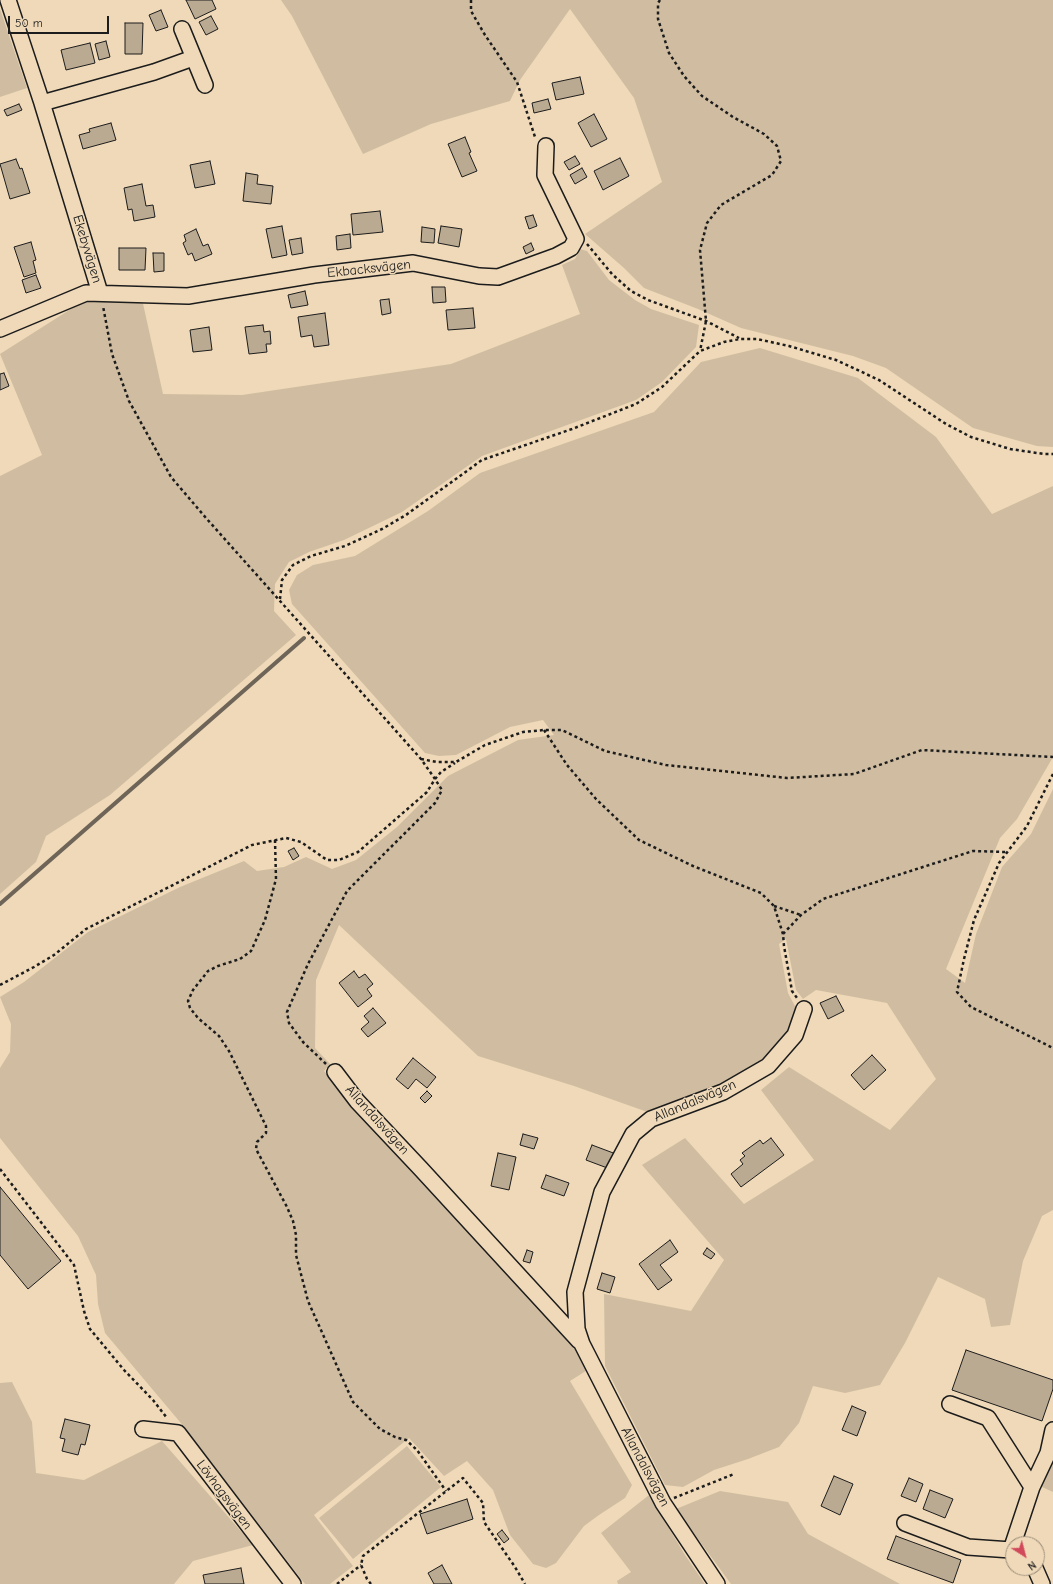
<!DOCTYPE html>
<html>
<head>
<meta charset="utf-8">
<style>
  body { margin:0 }
  #map { position:relative; width:1053px; height:1584px; overflow:hidden; background:#efd9b8; font-family:"Comic Neue",sans-serif }
  canvas { display:block }
  .north { position:absolute; left:1005px; top:1536px; width:40px; height:40px; box-sizing:border-box; background:#efd9b8; border:1px solid #9b8d7a; border-radius:50%; rotate:144deg; font-size:11px; font-weight:700; line-height:16px; text-align:center; color:#1c1c1c }
  .north::after { content:''; display:block; margin:auto; width:14px; height:18px; background:#d1495b; clip-path:polygon(50% 0,100% 100%,50% 72%,0 100%) }
  .scale { position:absolute; left:8px; top:16px; width:101px; height:18px; box-sizing:border-box; border:2px solid #1c1c1c; border-top:0; padding-left:5px; font-size:12px; line-height:14px; white-space:nowrap; color:#1c1c1c; -webkit-text-stroke:3px #efd9b8; paint-order:stroke }
</style>
</head>
<body>
<div id="map">
<canvas width="1053" height="1584"></canvas>
<div class="north">N</div>
<div class="scale">50 m</div>
</div>
<script>
const g = document.querySelector('canvas').getContext('2d');
g.lineJoin = 'round';
function fill(path, color) {
  g.fillStyle = color;
  g.fill(path, 'evenodd');
}
function poly(rows) {
  const path = new Path2D();
  for (const r of rows) {
    path.moveTo(r[0], r[1]);
    for (let i = 2; i < r.length; i += 2) path.lineTo(r[i], r[i + 1]);
  }
  return path;
}
function stroke(path, color, width, dash) {
  g.strokeStyle = color;
  g.lineWidth = width;
  g.lineCap = dash ? 'butt' : 'round';
  g.setLineDash(dash || []);
  g.stroke(path);
}
function drawText(font, color, halo, rows, align = 'center') {
  g.font = font + ' "Comic Neue",sans-serif';
  g.lineWidth = 3;
  g.setLineDash([]);
  g.textBaseline = 'middle';
  g.strokeStyle = halo;
  g.fillStyle = color;
  for (const [text, x, y, turn = 0] of rows) {
    g.save();
    g.translate(x, y);
    g.rotate((+turn || 0) * Math.PI / 180);
    g.textAlign = isNaN(turn) ? turn : align;
    if (halo) g.strokeText(text, 0, 0);
    g.fillText(text, 0, 0);
    g.restore();
  }
}
fill(poly([
  [281,0,1053,0,1053,447,1037,446,973,428,886,368,853,356,741,328,698,309,644,288,624,268,585,234,662,182,634,98,570,9,520,80,510,101,431,124,363,154,292,16],
  [0,9,27,88,0,97],
  [580,249,587,251,609,280,635,300,651,309,699,325,696,347,662,382,636,400,482,456,402,512,344,540,309,552,289,562,275,584,274,611,296,635,110,795,46,836,36,862,0,894,0,476,42,455,0,354,74,307,89,300,142,299,163,394,242,395,451,364,580,314,562,265,575,259],
  [760,348,858,378,936,437,992,514,1053,486,1053,757,1017,819,1000,838,946,969,965,983,976,934,1002,867,1031,834,1053,789,1053,1210,1042,1216,1023,1261,1010,1325,991,1327,985,1299,938,1277,905,1343,880,1385,845,1393,813,1386,799,1423,779,1447,748,1459,714,1470,683,1487,665,1485,605,1366,604,1294,691,1311,724,1260,642,1165,685,1138,744,1204,814,1160,761,1090,789,1067,890,1130,936,1079,887,1003,816,990,803,999,796,990,786,939,779,944,788,993,798,1012,792,1034,764,1063,720,1089,656,1115,574,1086,478,1056,339,925,316,980,315,1048,330,1064,324,1071,457,1215,577,1349,589,1369,570,1381,632,1485,625,1498,599,1515,584,1526,556,1563,546,1568,533,1564,510,1535,493,1490,467,1461,444,1476,409,1438,314,1515,353,1566,330,1584,305,1584,185,1428,105,1333,98,1304,96,1275,78,1236,0,1138,0,1068,10,1052,11,1024,0,997,24,982,88,932,180,887,244,861,257,871,284,867,306,857,332,869,356,860,397,827,448,776,518,740,554,735,543,720,510,727,456,755,439,756,425,753,292,604,289,590,297,575,313,565,355,556,428,511,480,473,654,412,701,362],
  [12,1382,32,1422,36,1473,84,1480,162,1441,253,1545,193,1561,174,1584,0,1584,0,1383],
  [407,1446,441,1487,353,1559,319,1518],
  [1053,1461,1053,1492,1040,1486],
  [720,1491,788,1502,808,1534,900,1584,731,1584,676,1509],
  [649,1495,685,1555,705,1584,618,1584,617,1581,631,1572,601,1533]
]), '#d0bda1');
stroke(poly([
  [0,904,304,638]
]), '#6e6558', 4);
const building = poly([
  [186,0,212,0,216,9,195,19,186,0],
  [161,10,168,27,156,31,149,15,161,10],
  [211,16,218,29,206,35,199,22,211,16],
  [125,23,143,23,142,54,125,54,125,23],
  [106,41,110,57,99,60,95,44,106,41],
  [90,43,95,63,66,70,61,50,90,43],
  [580,77,584,94,556,100,552,83,580,77],
  [548,99,551,109,534,113,532,103,548,99],
  [19,104,22,110,7,116,4,110,19,104],
  [594,114,607,139,591,147,578,123,594,114],
  [111,123,116,140,83,149,79,135,90,132,89,129,111,123],
  [465,137,471,152,469,153,477,171,462,177,448,144,465,137],
  [575,156,580,164,569,170,564,162,575,156],
  [620,158,629,176,603,190,594,171,620,158],
  [16,159,20,169,22,168,30,193,10,199,0,164,16,159],
  [210,161,215,184,195,188,190,165,210,161],
  [582,168,587,177,575,184,570,175,582,168],
  [246,173,258,175,257,184,273,186,271,204,243,201,246,173],
  [142,184,146,206,153,205,155,217,134,221,132,209,128,210,124,188,142,184],
  [380,211,383,232,353,235,351,214,380,211],
  [533,215,537,226,529,229,525,217,533,215],
  [282,226,287,255,272,258,266,229,282,226],
  [441,226,462,229,459,247,438,243,441,226],
  [422,227,435,229,434,243,421,242,422,227],
  [196,229,203,246,208,244,212,254,195,261,192,253,188,255,183,243,186,241,184,235,196,229],
  [350,234,351,248,337,250,336,236,350,234],
  [301,238,303,253,292,255,289,240,301,238],
  [31,242,36,260,33,261,36,273,24,277,14,247,31,242],
  [531,243,534,250,526,254,523,247,531,243],
  [119,248,146,248,145,270,119,270,119,248],
  [153,253,164,253,164,271,154,272,153,253],
  [36,275,41,288,26,293,22,280,36,275],
  [432,287,445,287,446,302,433,303,432,287],
  [305,291,308,305,291,308,288,295,305,291],
  [389,299,391,313,382,315,380,300,389,299],
  [473,308,475,328,448,330,446,310,473,308],
  [325,313,329,345,314,347,312,335,301,337,298,317,325,313],
  [263,325,264,332,270,331,271,344,266,344,267,352,249,354,245,327,263,325],
  [209,327,212,350,193,352,190,330,209,327],
  [4,373,9,386,0,390,0,374,4,373],
  [294,848,299,856,293,860,288,851,294,848],
  [354,971,359,978,365,974,373,984,367,989,372,996,358,1007,339,983,354,971],
  [836,996,844,1011,828,1019,820,1003,836,996],
  [373,1008,386,1023,368,1037,361,1029,369,1022,364,1016,373,1008],
  [872,1055,886,1070,864,1090,851,1075,872,1055],
  [413,1058,436,1077,427,1088,416,1079,408,1089,396,1079,413,1058],
  [427,1091,432,1096,425,1103,420,1098,427,1091],
  [523,1134,538,1138,534,1149,520,1145,523,1134],
  [771,1138,784,1155,741,1187,731,1174,743,1164,740,1160,745,1156,742,1153,760,1140,763,1144,771,1138],
  [592,1145,616,1154,610,1169,586,1160,592,1145],
  [498,1153,516,1157,509,1190,491,1186,498,1153],
  [546,1175,569,1183,564,1196,541,1188,546,1175],
  [0,1187,61,1261,28,1289,0,1255,0,1187],
  [670,1240,678,1252,660,1265,672,1280,658,1290,639,1264,670,1240],
  [707,1248,715,1254,711,1259,703,1254,707,1248],
  [527,1250,533,1252,530,1263,523,1261,527,1250],
  [602,1273,615,1277,610,1293,597,1289,602,1273],
  [966,1350,1053,1380,1053,1389,1042,1421,952,1390,966,1350],
  [852,1406,866,1412,857,1436,842,1430,852,1406],
  [65,1419,90,1425,85,1445,81,1444,78,1455,62,1451,65,1439,60,1438,65,1419],
  [834,1476,853,1484,840,1515,821,1506,834,1476],
  [909,1478,923,1484,916,1502,901,1496,909,1478],
  [930,1490,953,1499,945,1518,923,1509,930,1490],
  [467,1499,473,1519,427,1534,420,1514,467,1499],
  [502,1530,509,1539,504,1543,497,1534,502,1530],
  [896,1536,961,1560,953,1583,887,1559,896,1536],
  [442,1565,452,1584,434,1584,428,1573,442,1565],
  [241,1568,244,1584,205,1584,203,1575,241,1568]
]);
fill(building, '#bbaa92');
stroke(building, '#1c1c1c', 1);
const minor = poly([
  [8,0,42,103,100,293],
  [182,29,205,85],
  [42,103,154,72,193,58],
  [0,329,86,293,188,296,314,275,413,263,479,276,498,277,556,256,571,248,576,239,545,175,546,146],
  [335,1072,357,1101,421,1169,579,1341],
  [950,1404,988,1418,1032,1487],
  [143,1429,178,1433,293,1584],
  [905,1523,968,1547,1011,1550,1013,1551],
  [1011,1550,1032,1487,1048,1453,1053,1430],
  [1035,1568,1042,1584],
  [717,1584,663,1503,582,1344,577,1329,575,1292,602,1192,633,1134,651,1119,723,1092,768,1066,795,1035,804,1009]
]);
stroke(minor, '#1c1c1c', 18);
stroke(poly([
  [471,0,471,11,485,35,517,82,535,137],
  [660,0,658,3,658,19,669,53,684,76,702,96,733,117,764,134,777,146,781,161,772,175,721,205,707,223,700,250,706,321,700,351],
  [587,244,612,274,631,291,648,300,706,321,739,338],
  [280,599,282,580,293,565,311,556,345,546,382,529,406,515,482,460,572,429,636,404,662,387,700,351,724,342,740,339,757,339,789,346,836,360,879,380,946,424,971,437,1010,449,1044,454,1053,454],
  [544,730,567,765,596,799,639,840,693,866,761,893,774,906,783,934,784,946,792,991,797,998],
  [421,759,437,762,456,762,485,745,523,732,544,730,562,730,605,751,666,765,787,778,854,774,922,750,1053,757],
  [1053,774,1027,826,999,863,974,920,964,959,957,992,971,1007,1053,1048],
  [275,840,276,879,265,920,251,951,240,959,218,966,208,971,193,990,188,1001,190,1008,198,1018,219,1036,229,1051,266,1126,266,1133,257,1142,256,1149,287,1207,293,1221,296,1235,296,1255,308,1301,353,1402,380,1429,395,1437,406,1440,417,1450,446,1491],
  [774,906,801,915],
  [783,934,801,915,823,899,973,851,1006,852],
  [0,985,34,967,54,955,86,929,252,845,286,838,301,842,327,860,339,860,358,852,427,792,435,779,421,759,206,518,171,477,129,401,112,354,103,306],
  [326,1064,303,1042,289,1023,287,1012,308,964,347,891,435,803,442,790,435,779,441,772,455,763],
  [0,1169,74,1265,84,1311,90,1329,124,1370,153,1400,167,1418],
  [674,1498,734,1474],
  [337,1584,361,1565],
  [371,1584,367,1579,361,1565,363,1556,463,1478,483,1503,484,1522,515,1567,525,1584]
]), '#1c1c1c', 2.5, [3, 3]);
stroke(minor, '#efd9b8', 15);
drawText('14px', '#1c1c1c', '#efd9b8', [
  ["Ekebyvägen",87,249,73],
  ["Ekbacksvägen",369,269,-6],
  ["Allandalsvägen",695,1101,-23],
  ["Allandalsvägen",377,1120,48],
  ["Allandalsvägen",645,1467,62],
  ["Lövhagsvägen",224,1495,53]
]);
</script>
</body>
</html>
